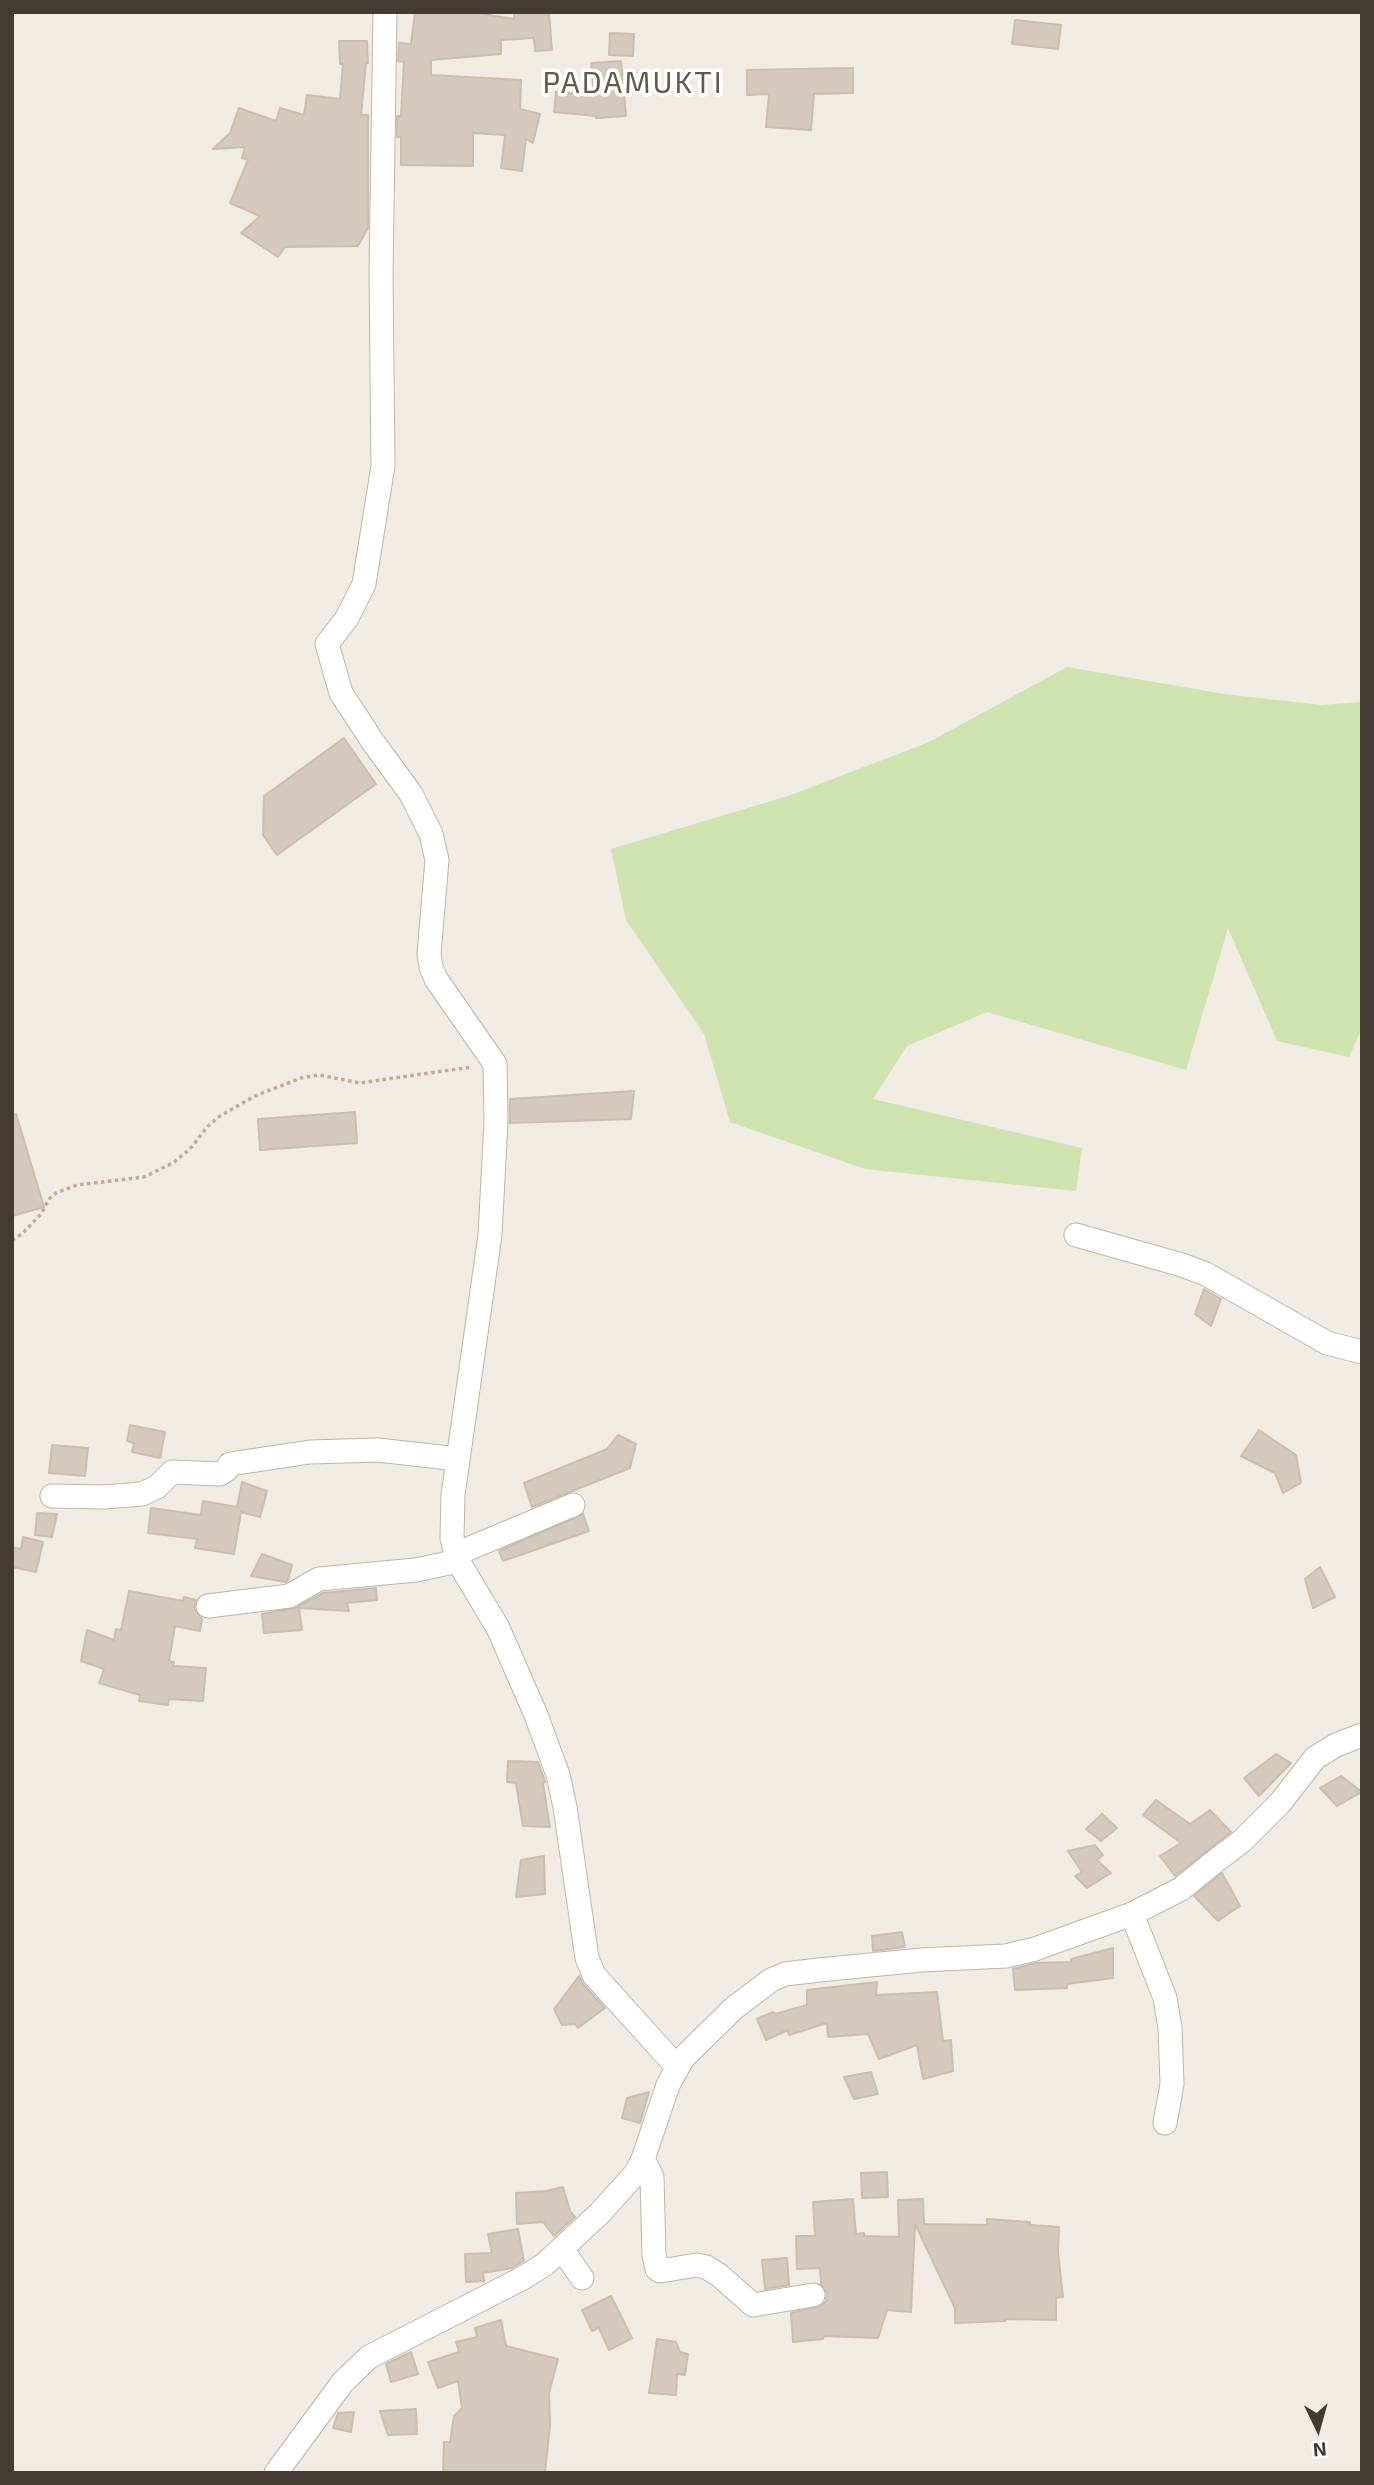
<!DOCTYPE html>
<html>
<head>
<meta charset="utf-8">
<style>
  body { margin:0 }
  #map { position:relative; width:1374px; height:2485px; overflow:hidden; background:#f0ebe3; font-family:"Exo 2",sans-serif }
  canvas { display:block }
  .frame { position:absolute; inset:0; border:14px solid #423b34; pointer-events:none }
  .north { position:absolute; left:1283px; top:2394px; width:70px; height:70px; -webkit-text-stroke:5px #fff; paint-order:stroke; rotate:175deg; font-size:19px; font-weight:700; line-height:28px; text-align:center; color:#423b34 }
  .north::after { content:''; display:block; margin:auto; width:24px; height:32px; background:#423b34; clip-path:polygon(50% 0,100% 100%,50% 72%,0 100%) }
</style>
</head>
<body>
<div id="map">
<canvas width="1374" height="2485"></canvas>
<div class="frame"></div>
<div class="north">N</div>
</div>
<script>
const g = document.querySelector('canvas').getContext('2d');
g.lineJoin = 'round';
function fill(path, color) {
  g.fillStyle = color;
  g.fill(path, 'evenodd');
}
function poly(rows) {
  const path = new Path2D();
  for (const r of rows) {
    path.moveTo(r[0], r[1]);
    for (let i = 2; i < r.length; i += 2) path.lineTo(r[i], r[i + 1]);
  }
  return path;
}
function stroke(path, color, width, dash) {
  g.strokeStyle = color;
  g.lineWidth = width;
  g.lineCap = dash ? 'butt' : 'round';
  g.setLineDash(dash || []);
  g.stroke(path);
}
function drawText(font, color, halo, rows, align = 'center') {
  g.font = font + ' "Exo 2",sans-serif';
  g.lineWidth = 7;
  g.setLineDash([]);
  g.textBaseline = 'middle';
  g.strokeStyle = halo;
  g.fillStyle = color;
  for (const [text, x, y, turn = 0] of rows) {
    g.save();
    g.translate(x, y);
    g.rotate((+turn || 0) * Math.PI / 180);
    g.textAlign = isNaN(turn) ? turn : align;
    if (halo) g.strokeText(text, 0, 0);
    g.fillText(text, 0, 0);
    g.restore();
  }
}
fill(poly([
  [1067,667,1224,694,1321,705,1362,702,1362,1028,1349,1057,1277,1041,1228,928,1186,1070,987,1012,907,1046,873,1099,1082,1148,1076,1191,865,1169,730,1122,704,1034,626,920,611,849,788,796,927,743]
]), '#cee3ae');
const building = poly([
  [415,12,469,12,514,19,514,12,549,12,552,50,535,51,534,38,501,40,501,54,431,60,431,75,521,80,520,109,540,114,533,143,526,139,522,171,501,168,505,135,473,133,473,166,401,165,401,137,397,137,397,116,401,116,404,62,398,61,399,43,411,44,415,12],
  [1015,20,1061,25,1058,49,1012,44,1015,20],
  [610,33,634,34,633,56,609,55,610,33],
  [339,41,367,41,368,63,366,63,361,115,368,115,368,228,358,246,285,247,278,257,241,233,260,216,230,203,248,160,242,158,245,147,213,149,230,133,239,108,276,121,280,108,304,115,307,95,340,99,343,64,340,64,339,41],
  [621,61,626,116,596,118,596,116,554,112,556,92,594,95,591,63,621,61],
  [853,68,853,93,814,94,811,130,766,127,769,94,747,95,747,70,853,68],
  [344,738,376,784,277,855,263,835,264,796,344,738],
  [634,1091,631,1119,510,1123,510,1099,634,1091],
  [355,1112,357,1143,260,1150,258,1119,355,1112],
  [16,1114,44,1207,12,1216,12,1115,16,1114],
  [1204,1289,1221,1299,1211,1326,1195,1314,1204,1289],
  [130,1425,165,1432,160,1458,132,1452,134,1443,127,1441,130,1425],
  [1259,1430,1296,1455,1301,1483,1283,1493,1275,1473,1241,1456,1259,1430],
  [618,1435,636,1444,630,1468,532,1507,524,1483,607,1449,618,1435],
  [52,1445,88,1448,85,1476,49,1473,52,1445],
  [242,1482,267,1491,260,1517,241,1512,234,1554,195,1548,197,1539,148,1533,151,1508,201,1515,203,1501,237,1507,242,1482],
  [37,1513,57,1514,52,1537,35,1535,37,1513],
  [583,1514,589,1531,503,1561,499,1551,583,1514],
  [23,1537,43,1542,36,1572,12,1567,12,1547,21,1549,23,1537],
  [262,1554,292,1565,288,1580,286,1582,251,1576,262,1554],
  [1320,1567,1335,1597,1313,1608,1305,1579,1320,1567],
  [376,1588,377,1600,347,1603,349,1611,299,1608,302,1630,264,1633,262,1614,295,1608,323,1593,376,1588],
  [129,1591,183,1601,184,1597,196,1600,194,1608,202,1619,200,1631,175,1626,169,1661,174,1662,173,1666,206,1668,203,1701,169,1699,168,1705,139,1701,140,1695,99,1683,104,1669,81,1661,87,1630,114,1640,116,1629,121,1630,129,1591],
  [1276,1754,1291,1763,1259,1796,1244,1778,1276,1754],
  [508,1761,538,1762,545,1782,543,1784,550,1827,523,1826,516,1783,507,1782,508,1761],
  [1341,1776,1362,1792,1337,1806,1320,1788,1341,1776],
  [1156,1800,1190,1824,1210,1810,1231,1832,1175,1876,1160,1856,1181,1843,1143,1815,1156,1800],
  [1102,1814,1117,1828,1101,1841,1086,1829,1102,1814],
  [1095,1845,1103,1855,1097,1860,1111,1873,1087,1888,1075,1876,1082,1872,1068,1851,1095,1845],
  [544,1856,545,1894,516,1897,521,1860,544,1856],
  [1222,1873,1240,1906,1218,1921,1194,1896,1222,1873],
  [902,1932,905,1947,873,1951,872,1936,902,1932],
  [1113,1948,1113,1978,1067,1984,1067,1988,1015,1990,1013,1969,1036,1963,1071,1962,1071,1959,1113,1948],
  [579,1976,583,1984,605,2008,578,2028,575,2024,562,2025,554,2009,579,1976],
  [877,1982,876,1995,937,1992,943,2041,951,2040,953,2071,923,2079,917,2045,879,2059,868,2034,828,2037,827,2023,789,2035,788,2030,766,2040,757,2019,773,2012,775,2014,807,2005,807,1990,877,1982],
  [871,2072,878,2094,854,2099,844,2077,871,2072],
  [649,2092,640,2123,622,2118,627,2098,649,2092],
  [887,2172,888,2197,862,2198,861,2173,887,2172],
  [563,2187,570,2211,575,2217,554,2236,543,2222,517,2224,516,2193,546,2191,563,2187],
  [853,2199,856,2234,864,2233,864,2236,899,2237,898,2200,923,2199,924,2224,987,2225,987,2219,1030,2222,1030,2225,1059,2227,1058,2252,1063,2297,1056,2298,1056,2320,1005,2319,1005,2321,955,2323,955,2308,915,2224,911,2312,887,2310,878,2338,824,2336,823,2339,793,2342,791,2313,821,2306,826,2301,827,2293,821,2284,820,2268,797,2269,796,2236,815,2236,813,2202,853,2199],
  [518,2229,524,2261,512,2268,483,2273,484,2281,466,2282,465,2254,492,2253,488,2234,518,2229],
  [787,2258,789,2285,765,2289,762,2260,787,2258],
  [611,2296,632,2338,609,2350,599,2328,592,2331,582,2310,611,2296],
  [501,2320,506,2346,558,2359,549,2393,550,2425,545,2473,443,2473,444,2442,450,2442,454,2416,462,2408,458,2381,438,2388,428,2362,459,2352,456,2342,477,2337,475,2328,501,2320],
  [657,2339,676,2342,680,2352,688,2354,685,2375,677,2374,676,2395,649,2393,657,2339],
  [411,2352,418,2374,391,2382,386,2364,411,2352],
  [416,2409,417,2434,388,2435,380,2411,416,2409],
  [354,2412,351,2432,333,2428,338,2413,354,2412]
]);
fill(building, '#d4c9bc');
stroke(building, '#cbbead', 2);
const minor = poly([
  [385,12,381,274,383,466,364,584,347,618,327,644,341,693,373,742,411,794,431,834,437,860,429,954,431,967,436,979,495,1064,496,1122,490,1235,453,1495,452,1538,458,1561,498,1628,536,1715,558,1775,565,1807,587,1958,594,1975,677,2067],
  [1076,1235,1182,1265,1206,1274,1327,1343,1362,1352],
  [52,1496,104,1497,142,1494,157,1487,172,1472,220,1474,226,1470,230,1464,310,1452,378,1450,458,1459],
  [456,1554,573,1505],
  [208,1606,289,1596,319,1579,416,1570,458,1561],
  [1132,1914,1165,1998,1170,2028,1172,2084,1165,2123],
  [643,2159,652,2177,654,2255,657,2269,660,2271,697,2265,706,2267,719,2275,753,2305,813,2295],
  [562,2249,582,2278],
  [276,2473,343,2382,369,2357,523,2278,545,2264,599,2214,636,2173,643,2159,668,2085,683,2058,734,2008,771,1980,785,1974,819,1970,921,1960,1006,1956,1035,1949,1132,1914,1181,1889,1213,1863,1242,1841,1280,1803,1315,1758,1336,1745,1362,1735]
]);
stroke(minor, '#beb5a9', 25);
stroke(poly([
  [12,1240,22,1234,41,1214,49,1199,56,1193,77,1185,144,1177,173,1163,190,1149,208,1126,220,1116,255,1096,301,1078,319,1075,360,1083,472,1067]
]), '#bcad99', 3.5, [3.5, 3.5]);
stroke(minor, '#fff', 23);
g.letterSpacing = '2px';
drawText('30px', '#64594c', '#fff', [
  ["PADAMUKTI",633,83]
]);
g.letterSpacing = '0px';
</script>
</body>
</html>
